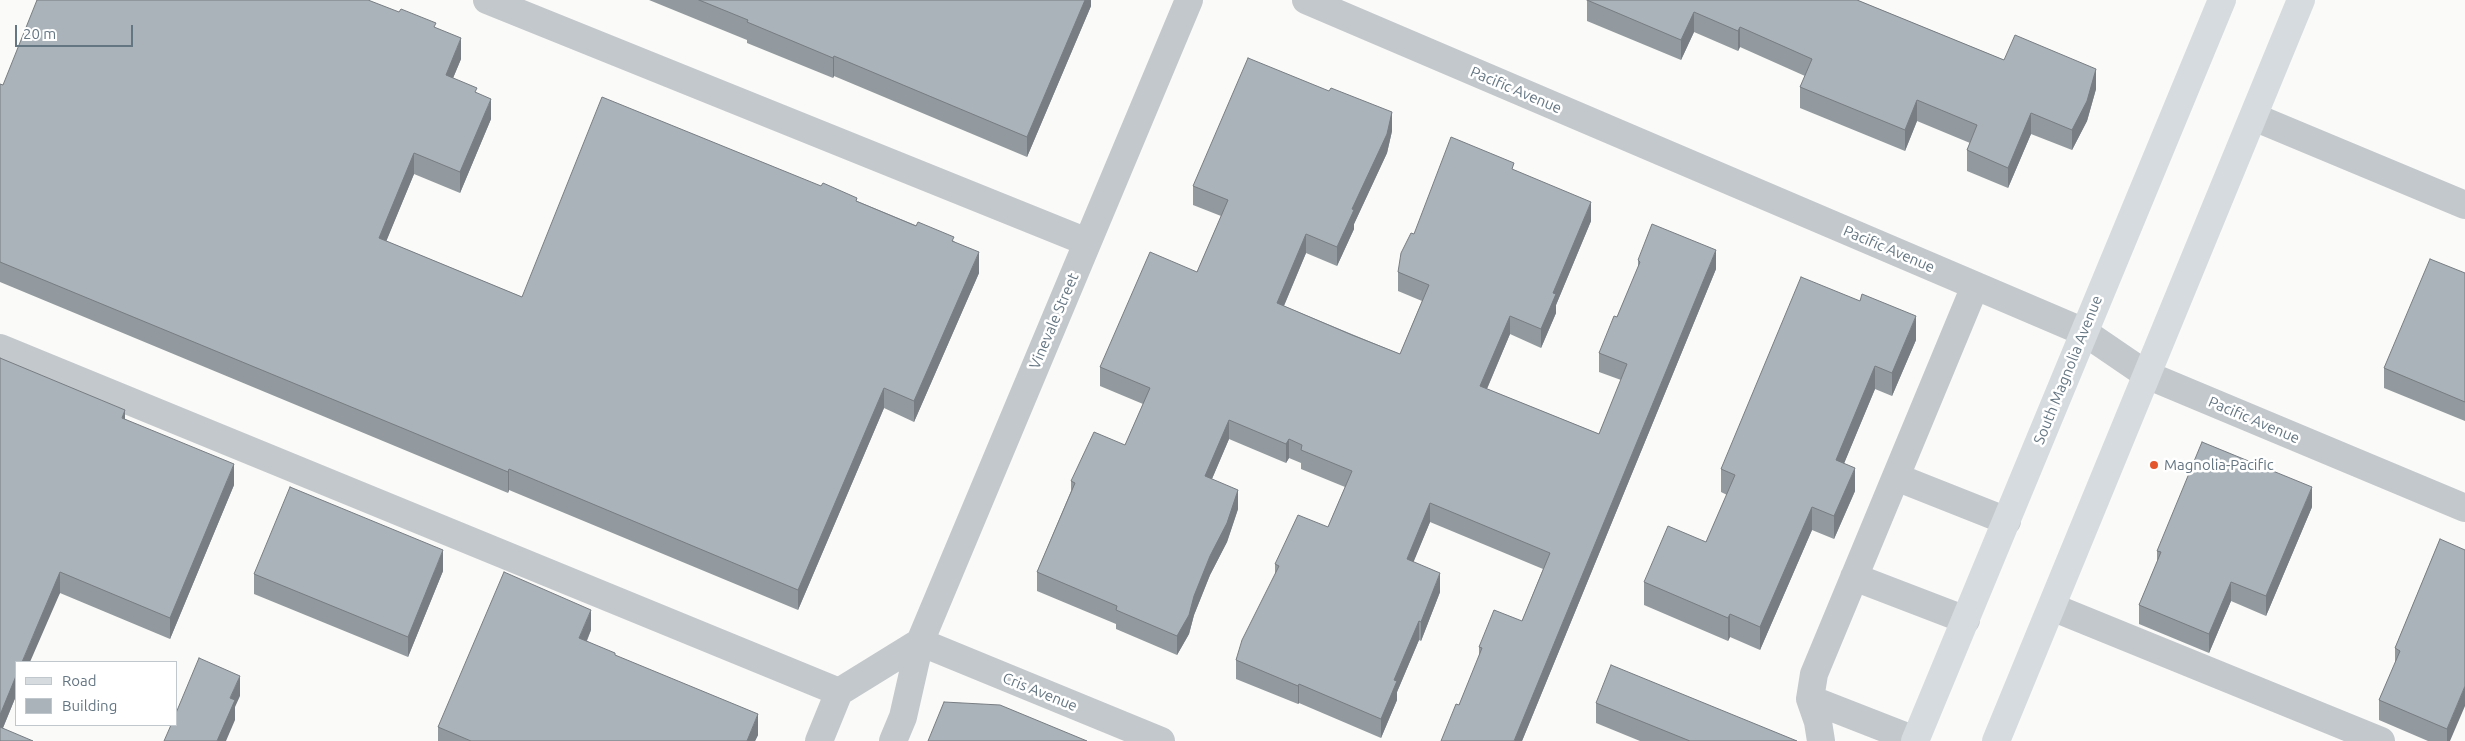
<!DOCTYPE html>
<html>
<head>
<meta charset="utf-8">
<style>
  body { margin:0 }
  #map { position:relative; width:2465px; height:741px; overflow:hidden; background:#fafaf8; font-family:Ubuntu,sans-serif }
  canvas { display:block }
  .legend { position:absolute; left:15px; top:661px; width:162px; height:65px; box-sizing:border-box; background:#fff; border:1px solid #c1c8cd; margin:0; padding:6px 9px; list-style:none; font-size:15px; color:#657683 }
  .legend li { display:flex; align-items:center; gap:10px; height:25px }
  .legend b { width:25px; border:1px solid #c1c8cd }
  .scale { position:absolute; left:15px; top:25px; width:118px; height:22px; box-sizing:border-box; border:2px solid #657683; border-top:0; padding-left:6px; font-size:15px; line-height:18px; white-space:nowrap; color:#657683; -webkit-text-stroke:4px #fff; paint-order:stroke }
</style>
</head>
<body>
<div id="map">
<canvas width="2465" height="741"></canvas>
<ul class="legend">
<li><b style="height:6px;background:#d6dbdf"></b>Road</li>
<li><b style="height:14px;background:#aab3b9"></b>Building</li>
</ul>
<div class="scale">20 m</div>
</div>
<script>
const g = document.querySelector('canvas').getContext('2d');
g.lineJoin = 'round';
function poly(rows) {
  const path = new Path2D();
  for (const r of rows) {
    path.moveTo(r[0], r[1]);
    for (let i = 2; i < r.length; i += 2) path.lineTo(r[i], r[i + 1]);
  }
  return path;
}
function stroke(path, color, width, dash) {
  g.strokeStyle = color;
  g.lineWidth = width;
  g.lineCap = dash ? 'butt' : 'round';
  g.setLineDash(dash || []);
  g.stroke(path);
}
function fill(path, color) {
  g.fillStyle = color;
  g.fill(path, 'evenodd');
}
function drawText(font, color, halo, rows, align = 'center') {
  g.font = font + ' Ubuntu,sans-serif';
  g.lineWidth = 5;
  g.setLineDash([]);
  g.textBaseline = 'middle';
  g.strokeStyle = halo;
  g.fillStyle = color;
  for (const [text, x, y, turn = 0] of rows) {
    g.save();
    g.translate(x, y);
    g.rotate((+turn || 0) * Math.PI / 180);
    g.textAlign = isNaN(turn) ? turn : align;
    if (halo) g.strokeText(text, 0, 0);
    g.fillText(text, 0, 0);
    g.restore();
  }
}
stroke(poly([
  [487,0,1087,242],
  [1306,0,2084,332,2147,375,2465,508],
  [2254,117,2465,205],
  [0,348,839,692,819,741],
  [1896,477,2007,521],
  [1854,577,1966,620],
  [2052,607,2381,741],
  [920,642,1161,741],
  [839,692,920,642],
  [1810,699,1915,740],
  [893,741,903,717,920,642,1189,0],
  [1821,741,1818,722,1810,699,1814,674,1975,286]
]), '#c3c8cc', 28);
stroke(poly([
  [1915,741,2222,0],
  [1996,741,2301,0]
]), '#d6dbdf', 28);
fill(poly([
  [649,0,1091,0,1091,6,1027,157,834,76,833,78,747,43,747,40],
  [1587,0,1857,0,2004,60,2096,89,2087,121,2072,150,2031,134,2008,188,1967,171,1967,150,1970,143,1917,121,1905,151,1800,108,1800,87,1805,76,1740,47,1738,51,1694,32,1681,60,1587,21],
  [436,28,461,59,453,78,477,93,491,119,460,193,414,174,386,241,522,297,857,201,954,241,979,273,914,422,884,408,798,610,509,490,508,493,407,451,0,282,0,84,3,85],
  [1392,131,1387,153,1354,224,1354,229,1337,266,1306,253,1284,306,1400,354,1422,301,1398,291,1398,272,1414,234,1514,170,1591,221,1556,305,1556,313,1541,348,1510,334,1487,389,1599,434,1621,380,1599,372,1599,353,1617,317,1638,268,1638,260,1716,269,1522,741,1459,705,1479,657,1479,647,1522,621,1543,569,1430,522,1413,562,1440,592,1421,641,1419,640,1397,692,1397,700,1381,738,1299,703,1298,704,1236,679,1236,660,1275,575,1275,564,1328,527,1345,487,1301,469,1301,463,1289,458,1286,463,1229,439,1212,479,1238,509,1227,542,1210,575,1194,615,1189,634,1177,655,1116,629,1116,624,1037,591,1037,572,1071,491,1071,481,1125,445,1143,404,1100,386,1100,367,1197,272,1221,216,1193,205,1193,186],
  [2465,273,2465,421,2384,388,2384,368],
  [1860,301,1916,340,1892,396,1875,389,1844,463,1855,491,1834,539,1812,530,1760,650,1730,637,1728,641,1644,605,1644,582,1706,542,1727,495,1721,492,1721,469],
  [0,358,125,419,234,485,170,639,60,593,16,662,16,696,3,728,0,741],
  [2312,507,2266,616,2231,601,2209,653,2139,624,2139,605,2157,562,2157,551],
  [2440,539,2450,741,2428,741,2379,720,2379,700,2395,664,2395,648],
  [443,571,408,657,254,594,254,574],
  [591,630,587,641,615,655,758,735,755,741,438,741,438,727],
  [1596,703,1797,741,1640,741,1596,723]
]), '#929a9f');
fill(poly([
  [1085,0,1091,0,1091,6,1027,157,1027,137],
  [1694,12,1694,32,1681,60,1681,40],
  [1740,27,1740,47,1738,51,1738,31],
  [461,38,461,59,446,95,446,75],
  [834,56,834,76,833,78,833,58],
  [2096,69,2096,89,2087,121,2072,150,2072,130],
  [491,99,491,119,460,193,460,172],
  [1917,100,1917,121,1905,151,1905,130],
  [1392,112,1392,131,1387,153,1354,224,1354,229,1337,266,1337,247,1352,209],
  [2031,113,2031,134,2008,188,2008,168],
  [414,153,414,174,379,259,379,238],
  [1591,202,1591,221,1556,305,1556,313,1541,348,1541,329,1553,293],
  [1306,234,1306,253,1277,322,1277,303],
  [1716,250,1716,269,1522,741,1514,741],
  [979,252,979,273,914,422,914,401],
  [1510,316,1510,334,1480,405,1480,386],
  [1916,316,1916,340,1892,396,1892,373],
  [1875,366,1875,389,1836,483,1836,460],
  [884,388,884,408,798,610,798,590],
  [125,410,125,430,122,418],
  [1229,420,1229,439,1205,495,1205,476],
  [1289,439,1289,458,1286,463,1286,444],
  [234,464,234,485,170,639,170,618],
  [1855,468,1855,491,1834,539,1834,516],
  [509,469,509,490,508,493,508,472],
  [2312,487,2312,507,2266,616,2266,596],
  [1238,490,1238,509,1227,542,1210,575,1194,615,1189,634,1177,655,1177,636,1210,556],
  [1430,503,1430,522,1407,578,1407,559],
  [1812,507,1812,530,1760,650,1760,627],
  [443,550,443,571,408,657,408,637],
  [60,572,60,593,30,662,22,662],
  [1440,573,1440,592,1421,641,1421,622],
  [2231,582,2231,601,2209,653,2209,634],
  [591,610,591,630,579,658,579,638],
  [1730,614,1730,637,1728,641,1728,618],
  [1419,621,1419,640,1397,692,1397,700,1381,738,1381,719,1394,680],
  [16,676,16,696,0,735,0,715],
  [240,676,240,696,235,707,235,720,226,741,217,741,230,698],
  [1299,684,1299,703,1298,704,1298,686],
  [2465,686,2465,706,2450,741,2447,741,2447,729],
  [758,714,758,735,755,741,747,741]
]), '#777d82');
const building = poly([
  [37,0,368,0,399,12,401,9,436,23,434,27,461,38,446,75,477,88,475,92,491,99,460,172,414,153,379,238,522,297,602,97,821,186,823,183,857,198,856,201,916,226,918,222,954,237,952,241,979,252,914,401,884,388,798,590,509,469,508,472,407,430,0,262,0,84,3,85,37,0],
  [699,0,1085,0,1027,137,834,56,833,58,747,22,748,20,699,0],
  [1587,0,1857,0,2004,60,2015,35,2096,69,2087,101,2072,130,2031,113,2008,168,1967,150,1977,125,1917,100,1905,130,1800,87,1812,59,1740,27,1738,31,1694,12,1681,40,1587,0],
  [1248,58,1329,91,1331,88,1392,112,1387,134,1352,209,1354,210,1337,247,1306,234,1277,303,1352,335,1400,354,1429,285,1398,272,1401,253,1411,233,1414,234,1451,137,1514,163,1512,169,1591,202,1553,293,1556,294,1541,329,1510,316,1480,386,1599,434,1627,364,1599,353,1614,316,1617,317,1640,262,1638,260,1652,224,1716,250,1514,741,1441,741,1456,704,1459,705,1482,648,1479,647,1494,610,1522,621,1550,553,1430,503,1407,559,1440,573,1421,622,1419,621,1394,680,1397,681,1381,719,1299,684,1298,686,1236,660,1242,640,1279,566,1275,564,1298,515,1328,527,1352,471,1301,450,1302,445,1289,439,1286,444,1229,420,1205,476,1238,490,1227,523,1210,556,1194,596,1189,615,1177,636,1116,610,1117,606,1037,572,1075,483,1071,481,1094,432,1125,445,1150,388,1100,367,1150,252,1197,272,1228,200,1193,186,1248,58],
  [2430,259,2465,273,2465,402,2384,368,2430,259],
  [1801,277,1860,301,1862,294,1916,316,1892,373,1875,366,1836,460,1855,468,1834,516,1812,507,1760,627,1730,614,1728,618,1644,582,1668,526,1706,542,1735,475,1721,469,1801,277],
  [0,358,125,410,122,418,234,464,170,618,60,572,22,662,16,662,16,676,0,715,0,358],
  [2202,442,2312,487,2266,596,2231,582,2209,634,2139,605,2161,552,2157,551,2202,442],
  [290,487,443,550,408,637,254,574,290,487],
  [2440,539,2465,550,2465,686,2447,729,2379,700,2400,651,2395,648,2440,539],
  [504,572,591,610,579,638,615,653,615,655,758,714,747,741,471,741,438,727,504,572],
  [199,658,240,676,230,698,235,700,217,741,164,741,171,725,176,725,176,713,199,658],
  [1611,665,1797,741,1690,741,1596,703,1611,665],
  [944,702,1000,705,1087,741,928,741,944,702],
  [0,727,33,741,0,741,0,727]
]);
fill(building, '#aab3b9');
stroke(building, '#777d82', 1);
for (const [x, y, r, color] of [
  [2154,465,5,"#e4572e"]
]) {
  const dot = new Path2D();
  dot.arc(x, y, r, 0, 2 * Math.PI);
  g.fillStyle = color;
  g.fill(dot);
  stroke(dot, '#fff', 2);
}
drawText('15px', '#657683', '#fff', [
  ["Pacific Avenue",1516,90,23],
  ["Pacific Avenue",1889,249,23],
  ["Vinevale Street",1054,321,-67],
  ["South Magnolia Avenue",2068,370,-68],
  ["Pacific Avenue",2254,420,23],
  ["Cris Avenue",1040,692,22]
]);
drawText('15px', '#657683', '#fff', [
  ["Magnolia-Pacific",2164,465]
], 'left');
</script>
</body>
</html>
